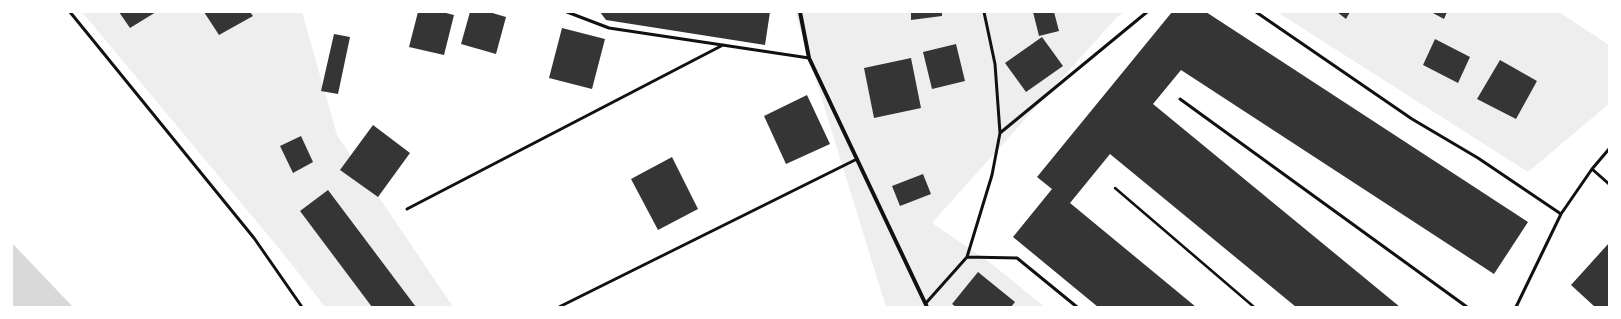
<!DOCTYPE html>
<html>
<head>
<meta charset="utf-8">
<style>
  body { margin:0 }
  #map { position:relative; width:1621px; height:319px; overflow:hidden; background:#fff; font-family:Lora,serif }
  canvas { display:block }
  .frame { position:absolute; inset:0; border:13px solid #fff; pointer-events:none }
</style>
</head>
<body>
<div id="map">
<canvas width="1621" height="319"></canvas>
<div class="frame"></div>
</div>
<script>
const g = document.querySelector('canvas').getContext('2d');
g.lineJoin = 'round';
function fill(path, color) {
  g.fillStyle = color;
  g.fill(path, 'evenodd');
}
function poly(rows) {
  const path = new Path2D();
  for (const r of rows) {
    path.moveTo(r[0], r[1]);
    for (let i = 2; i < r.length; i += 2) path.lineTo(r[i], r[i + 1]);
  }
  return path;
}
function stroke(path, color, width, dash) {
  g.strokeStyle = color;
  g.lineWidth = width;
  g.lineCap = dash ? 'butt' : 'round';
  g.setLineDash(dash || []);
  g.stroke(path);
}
fill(poly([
  [82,12,302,12,337,135,453,307,325,307,282,252],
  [795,12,1124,12,1116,18,932,223,988,261,1045,307,886,307],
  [1277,12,1559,12,1609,45,1609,104,1528,172]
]), '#eee');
fill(poly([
  [12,243,73,307,12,307]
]), '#d9d9d9');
fill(poly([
  [119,12,156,12,130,28],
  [204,12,250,12,253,16,219,35],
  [418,12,442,12,454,15,444,55,409,47],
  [470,12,489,12,506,17,496,54,461,44],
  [600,12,770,12,765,45,606,20],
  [911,12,942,12,942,16,911,20],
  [1033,12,1054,12,1059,31,1039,36],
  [1172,12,1206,12,1528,222,1494,274,1181,70,1153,104,1400,307,1296,307,1110,154,1070,203,1196,307,1098,307,1013,237,1052,189,1037,177],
  [1337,12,1350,12,1346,19],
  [1431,12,1447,12,1444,19],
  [562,28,605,39,592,89,549,78],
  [334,34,350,37,338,94,321,91],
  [1042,37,1063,66,1026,92,1005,63],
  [1435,39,1470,57,1458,83,1423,65],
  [956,44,965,81,932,89,923,52],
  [911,58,921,108,874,118,864,68],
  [1500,60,1537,81,1516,119,1477,99],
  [807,95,830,144,786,164,764,116],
  [373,125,410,153,378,197,340,170],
  [301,136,313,162,293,173,280,146],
  [672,157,698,209,658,230,631,179],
  [923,174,931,194,900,206,892,186],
  [328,190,416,307,372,307,300,211],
  [1609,243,1609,307,1595,307,1571,285],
  [978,272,1015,302,1011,307,956,307,952,304]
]), '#353535');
stroke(poly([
  [1115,188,1254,307]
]), '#111', 2.5);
stroke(poly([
  [70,12,254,238,302,307],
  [567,12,609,28,809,58],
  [984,12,995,64,1000,133],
  [1256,12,1412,119,1478,158,1561,214],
  [1180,99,1467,307],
  [1592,169,1609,184],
  [407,209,723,45],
  [967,257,1017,258,1077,307],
  [926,303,967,257,992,175,1000,133,1147,12],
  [559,307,857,159],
  [1516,307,1561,214,1592,169,1609,149]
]), '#111', 3);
stroke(poly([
  [800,12,809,58,927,307]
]), '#111', 4);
</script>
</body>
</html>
